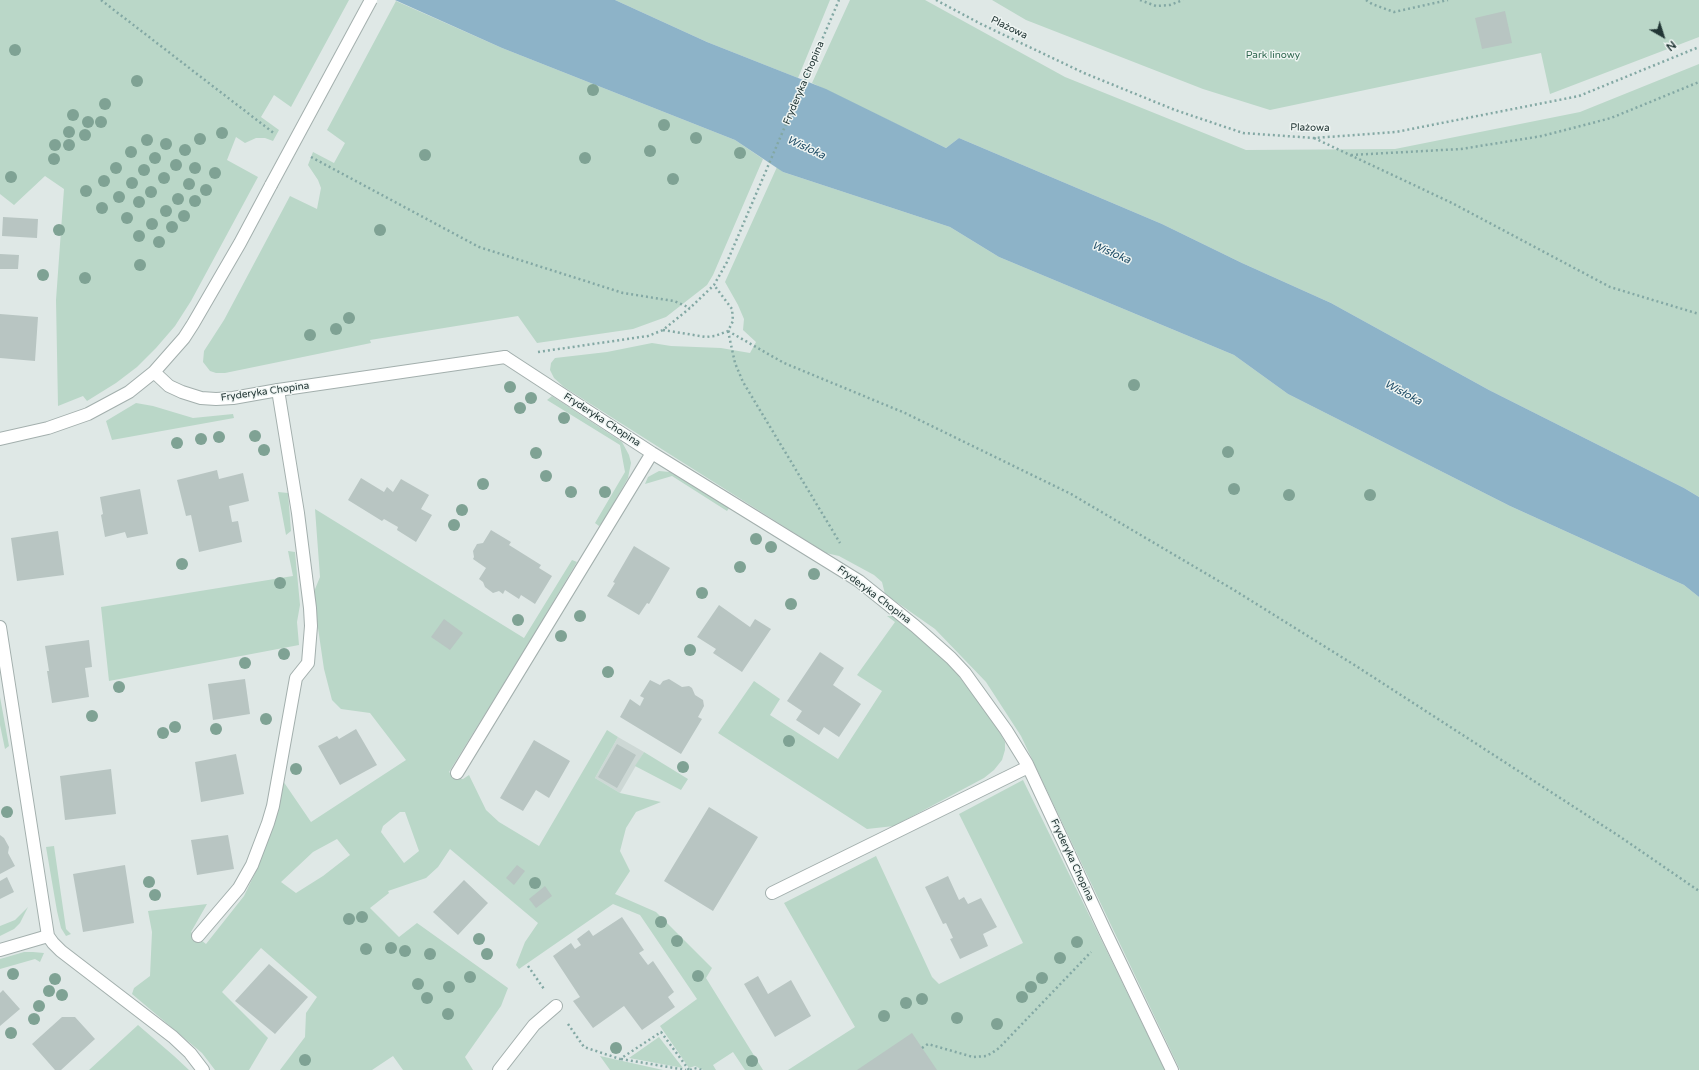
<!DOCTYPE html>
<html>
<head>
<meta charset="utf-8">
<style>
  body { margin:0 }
  #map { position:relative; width:1699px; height:1070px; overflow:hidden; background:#dfe8e6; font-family:"Varela Round",sans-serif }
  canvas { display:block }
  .north { position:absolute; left:1643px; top:16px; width:40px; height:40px; -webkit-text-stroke:3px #eff5f3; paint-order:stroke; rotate:141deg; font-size:11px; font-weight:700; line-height:16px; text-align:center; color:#223635 }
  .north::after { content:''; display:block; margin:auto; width:14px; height:18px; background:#223635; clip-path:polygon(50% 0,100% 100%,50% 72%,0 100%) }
</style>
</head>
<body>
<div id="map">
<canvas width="1699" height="1070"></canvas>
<div class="north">N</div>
</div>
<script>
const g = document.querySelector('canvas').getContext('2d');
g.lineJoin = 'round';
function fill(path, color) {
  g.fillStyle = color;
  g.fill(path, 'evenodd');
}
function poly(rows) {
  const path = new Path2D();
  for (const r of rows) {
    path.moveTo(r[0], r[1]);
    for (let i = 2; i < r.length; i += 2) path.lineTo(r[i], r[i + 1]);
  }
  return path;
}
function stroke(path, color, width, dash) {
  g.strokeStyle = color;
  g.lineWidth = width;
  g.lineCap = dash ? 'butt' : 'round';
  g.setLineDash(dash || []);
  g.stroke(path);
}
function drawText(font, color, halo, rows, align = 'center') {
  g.font = font + ' "Varela Round",sans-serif';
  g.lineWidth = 3;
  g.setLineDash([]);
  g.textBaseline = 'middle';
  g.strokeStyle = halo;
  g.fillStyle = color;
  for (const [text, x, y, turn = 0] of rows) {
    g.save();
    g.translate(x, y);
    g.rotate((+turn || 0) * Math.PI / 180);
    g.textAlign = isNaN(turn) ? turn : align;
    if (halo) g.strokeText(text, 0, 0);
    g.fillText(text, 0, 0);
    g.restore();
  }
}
fill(poly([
  [618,737,644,752,620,793,595,778]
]), '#cdd8d5');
fill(poly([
  [0,0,349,0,291,107,274,95,261,117,279,130,273,141,265,138,256,138,245,143,236,137,227,160,258,177,191,301,175,326,156,348,137,367,116,383,87,401,83,396,58,406,56,300,64,189,45,176,14,205,0,194],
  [615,0,830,0,798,78,707,42],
  [850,0,925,0,1065,77,1246,150,1395,149,1580,112,1699,64,1699,497,1684,488,1489,390,1331,303,1242,263,1162,224,959,138,946,148,812,83],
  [992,0,1699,0,1699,37,1550,94,1541,53,1270,110,1203,89,1026,20],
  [396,1,502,48,735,140,763,159,713,275,707,285,666,317,633,329,537,343,518,316,370,340,371,343,225,373,216,373,210,371,203,362,204,351,224,320,290,196,317,209,321,188,318,180,308,165,313,152,334,163,345,143,327,130],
  [777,167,783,172,950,227,999,257,1234,355,1288,394,1510,506,1684,585,1699,597,1699,1070,1180,1070,1021,736,986,682,935,629,885,594,882,582,874,575,839,556,826,553,671,455,564,387,554,378,550,370,551,363,555,358,607,352,652,343,671,346,721,348,750,353,756,342,743,330,744,319,738,305,725,282],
  [552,396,622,442,629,455,631,463,628,478,603,522,599,526,595,523,625,472,620,445,547,400],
  [136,403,153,406,193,418,233,414,234,418,112,440,106,421],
  [659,471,670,472,729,508,727,511,672,476,645,484,648,477],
  [278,492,288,493,291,531,286,535],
  [315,509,524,638,572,560,577,562,530,641,449,772,457,779,463,779,469,775,486,810,499,822,539,846,607,730,618,737,595,778,620,793,661,802,636,812,626,828,620,851,630,871,615,894,656,912,712,968,706,978,763,1070,745,1070,733,1052,713,1065,716,1070,703,1070,695,1066,689,1068,660,1026,697,999,640,915,613,904,519,969,516,965,525,942,538,923,450,849,438,867,426,878,388,891,389,893,370,908,399,937,417,923,508,988,501,1006,465,1057,473,1070,403,1070,393,1056,372,1070,280,1070,305,1037,306,1013,317,997,261,948,222,992,268,1038,249,1070,215,1070,202,1053,132,994,134,988,150,976,152,932,148,911,207,904,191,932,206,944,244,896,259,865,283,781,311,822,406,760,370,713,341,709,332,700,324,669,313,594,320,577],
  [400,812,405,812,419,851,404,863,381,832,383,826],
  [337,839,350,855,323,876,296,893,281,882,313,852],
  [288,551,295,552,300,605,297,622,299,645,109,681,101,607,293,576],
  [887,616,892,616,929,644,948,662,993,721,1005,742,1005,750,1002,760,994,770,984,778,894,826,867,829,718,733,754,681,780,699,770,715,838,759,882,691,857,675,895,622],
  [0,697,9,746,5,749,0,725],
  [644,752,688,779,681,790,635,766],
  [1023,780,1165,1070,788,1070,855,1027,784,903,876,856,932,977,939,984,1023,943,959,814],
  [54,846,66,929,71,934,66,936,61,928,57,911,46,847],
  [28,907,20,923,14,929,0,936,0,926,15,920],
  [24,952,33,952,44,953,40,962,35,959,0,969,0,959],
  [138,1025,174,1056,189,1070,89,1070],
  [659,1037,683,1068,629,1058],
  [600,1056,663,1070,610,1070]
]), '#bad7c8');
fill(poly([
  [395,0,615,0,707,42,826,89,946,148,959,138,1162,224,1242,263,1331,303,1489,390,1684,488,1699,497,1699,597,1684,585,1510,506,1288,394,1234,355,999,257,950,227,783,172,735,140,502,48]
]), '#8db3c8');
fill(poly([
  [1505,11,1512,43,1482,49,1475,18],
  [3,217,38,219,37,238,2,236],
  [0,254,19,255,18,269,0,269],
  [0,314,38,317,35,361,0,358],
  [217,470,219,479,243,473,249,501,229,506,232,522,238,521,242,542,199,552,191,515,186,516,177,480],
  [361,478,384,492,387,487,393,492,401,479,429,495,421,509,432,515,416,542,397,530,398,527,384,519,382,521,348,500],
  [140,489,148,534,127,538,125,532,105,537,101,515,103,514,100,497],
  [491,530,511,542,509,545,541,565,539,568,552,576,535,604,521,595,519,599,505,590,503,594,499,591,493,593,485,587,483,582,479,579,486,568,473,559,474,557,473,551,477,544,483,543],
  [58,531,64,575,17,581,11,538],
  [634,546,670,568,649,604,647,603,639,615,607,596,615,583,613,582],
  [719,605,750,627,755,619,771,629,742,672,713,653,716,649,697,637],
  [444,619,463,633,450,650,431,637],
  [89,640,92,667,85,668,89,697,52,703,47,671,49,671,45,646],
  [820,652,844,668,833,685,861,704,839,737,824,727,819,735,796,720,802,711,787,701],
  [245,679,250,714,213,720,208,684],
  [669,679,682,687,689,686,692,688,695,695,703,700,704,706,698,717,702,719,681,754,620,717,630,699,640,706,644,698,640,696,650,680,660,685,663,681],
  [356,729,377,765,340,785,318,746,337,736,339,739],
  [534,740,570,761,549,798,536,790,523,811,500,798],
  [617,744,636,755,617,788,598,777],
  [236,754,244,794,201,802,195,762],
  [111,769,116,814,65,820,60,776],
  [709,807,758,837,713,911,664,881],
  [0,835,4,838,9,847,8,853,15,866,0,874],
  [228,835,234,869,197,875,191,840],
  [125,865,134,923,83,932,73,874],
  [517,865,525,871,514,885,506,878],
  [948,876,959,900,964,897,968,904,981,898,997,927,983,934,988,946,960,959,950,939,953,938,946,923,943,924,925,887],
  [7,877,14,892,0,899,0,881],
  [464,880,488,903,458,935,433,912],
  [545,886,552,896,536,908,529,899],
  [622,917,644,950,639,953,648,965,653,961,674,992,668,997,675,1007,642,1030,624,1006,593,1028,573,1001,580,997,553,956,571,943,575,949,581,945,577,939,589,930,593,936],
  [269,964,308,997,275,1034,235,1001],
  [758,976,768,994,791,980,811,1016,775,1037,744,984],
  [3,990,20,1009,0,1026,0,993],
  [62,1017,75,1017,95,1039,61,1070,55,1070,32,1044],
  [912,1033,937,1070,857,1070]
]), '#b8c5c2');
const service = poly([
  [505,357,652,453,859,581,915,626,951,658,965,673,1006,730,1027,764,1105,931,1172,1070],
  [0,627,48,936,53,943,61,951,173,1037,190,1053,203,1070],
  [457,773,652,453],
  [772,893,1028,767],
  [198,936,239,888,252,865,268,823,273,806,296,678,308,663,311,626,310,608,298,513,278,390],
  [0,950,48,936],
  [499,1070,534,1025,556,1006]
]);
const minor = poly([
  [154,372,169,386,182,392,201,398,216,399,233,398,278,390,505,357],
  [0,439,48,428,88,414,129,392,154,372,184,338,193,324,240,243,271,185]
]);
stroke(service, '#a3afad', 14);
stroke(minor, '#a3afad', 14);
stroke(poly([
  [101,0,275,134],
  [936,0,981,24,1084,73,1175,110,1243,133,1314,138,1396,132,1579,96,1699,47],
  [1140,0,1156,6,1170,5,1183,0],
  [1366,0,1372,4,1394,12,1448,0],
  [1314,138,1452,203,1610,287,1699,314],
  [1351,155,1461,149,1542,136,1611,118,1699,82],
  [311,157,479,247,623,293,674,301,690,308],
  [663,330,706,337,715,336,728,331,733,321,732,309,714,285],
  [728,331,784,363,905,413,1071,494,1234,590,1356,666,1619,836,1699,891],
  [728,331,735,363,743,382,840,543],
  [538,352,648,336,663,330,690,308,714,285,727,262,839,0],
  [528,966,544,989],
  [568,1024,584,1047,620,1059,661,1032,689,1070],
  [922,1048,928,1044,973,1057,986,1056,992,1053,999,1048,1091,952],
  [621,1059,686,1070],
  [690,1070,694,1068,702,1070]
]), '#83a8a4', 2.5, [2, 3]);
stroke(service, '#fff', 12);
stroke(minor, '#fff', 12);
const minorBridge = poly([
  [271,185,371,0]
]);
stroke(minorBridge, '#a3afad', 14, []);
stroke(minorBridge, '#fff', 12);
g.fillStyle = '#7fa294';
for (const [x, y] of [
  [15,50],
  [137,81],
  [593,90],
  [105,104],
  [73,115],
  [88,122],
  [101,122],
  [664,125],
  [69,132],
  [222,133],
  [85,135],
  [696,138],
  [200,139],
  [147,140],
  [166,144],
  [55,145],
  [69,145],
  [185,150],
  [650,151],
  [131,152],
  [740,153],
  [425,155],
  [155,158],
  [585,158],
  [54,159],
  [176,165],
  [116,168],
  [195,168],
  [144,170],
  [215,173],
  [11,177],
  [164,178],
  [673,179],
  [104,181],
  [132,183],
  [189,184],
  [206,190],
  [86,191],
  [151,192],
  [119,197],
  [178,199],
  [195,201],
  [139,202],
  [102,208],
  [166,211],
  [184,216],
  [127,218],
  [152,224],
  [172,227],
  [59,230],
  [380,230],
  [139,236],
  [159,242],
  [140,265],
  [43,275],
  [85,278],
  [349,318],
  [336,329],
  [310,335],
  [1134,385],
  [510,387],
  [531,398],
  [520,408],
  [564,418],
  [255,436],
  [219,437],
  [201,439],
  [177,443],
  [264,450],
  [1228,452],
  [536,453],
  [546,476],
  [483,484],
  [1234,489],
  [571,492],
  [605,492],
  [1289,495],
  [1370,495],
  [462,510],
  [454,525],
  [756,539],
  [771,547],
  [182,564],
  [740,567],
  [814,574],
  [280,583],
  [702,593],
  [791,604],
  [580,616],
  [518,620],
  [561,636],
  [690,650],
  [284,654],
  [245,663],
  [608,672],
  [119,687],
  [92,716],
  [266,719],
  [175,727],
  [216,729],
  [163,733],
  [789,741],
  [683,767],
  [296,769],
  [7,812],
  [149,882],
  [535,883],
  [155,895],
  [362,917],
  [349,919],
  [661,922],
  [479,939],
  [677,941],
  [1077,942],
  [391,948],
  [366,949],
  [405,951],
  [430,954],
  [487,954],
  [1060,958],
  [13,974],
  [698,976],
  [470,977],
  [1042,978],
  [55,979],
  [418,984],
  [449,987],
  [1031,987],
  [49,991],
  [62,995],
  [1022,997],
  [427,998],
  [922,999],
  [906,1003],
  [39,1006],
  [448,1014],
  [884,1016],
  [957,1018],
  [34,1019],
  [997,1024],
  [11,1033],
  [616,1048],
  [305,1060],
  [752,1061]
]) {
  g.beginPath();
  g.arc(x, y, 6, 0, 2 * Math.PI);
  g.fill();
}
drawText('10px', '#223635', '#eff5f3', [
  ["Plażowa",1009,28,26],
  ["Fryderyka Chopina",804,83,-67],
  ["Plażowa",1310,128,1],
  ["Fryderyka Chopina",265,392,-8],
  ["Fryderyka Chopina",602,420,33],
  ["Fryderyka Chopina",874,595,37],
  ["Fryderyka Chopina",1072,860,65]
]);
drawText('10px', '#316851', '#eff5f3', [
  ["Park linowy",1273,55]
]);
drawText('italic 11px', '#24516a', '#eff5f3', [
  ["Wisłoka",806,148,25],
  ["Wisłoka",1111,253,23],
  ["Wisłoka",1403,393,28]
]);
</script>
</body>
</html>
